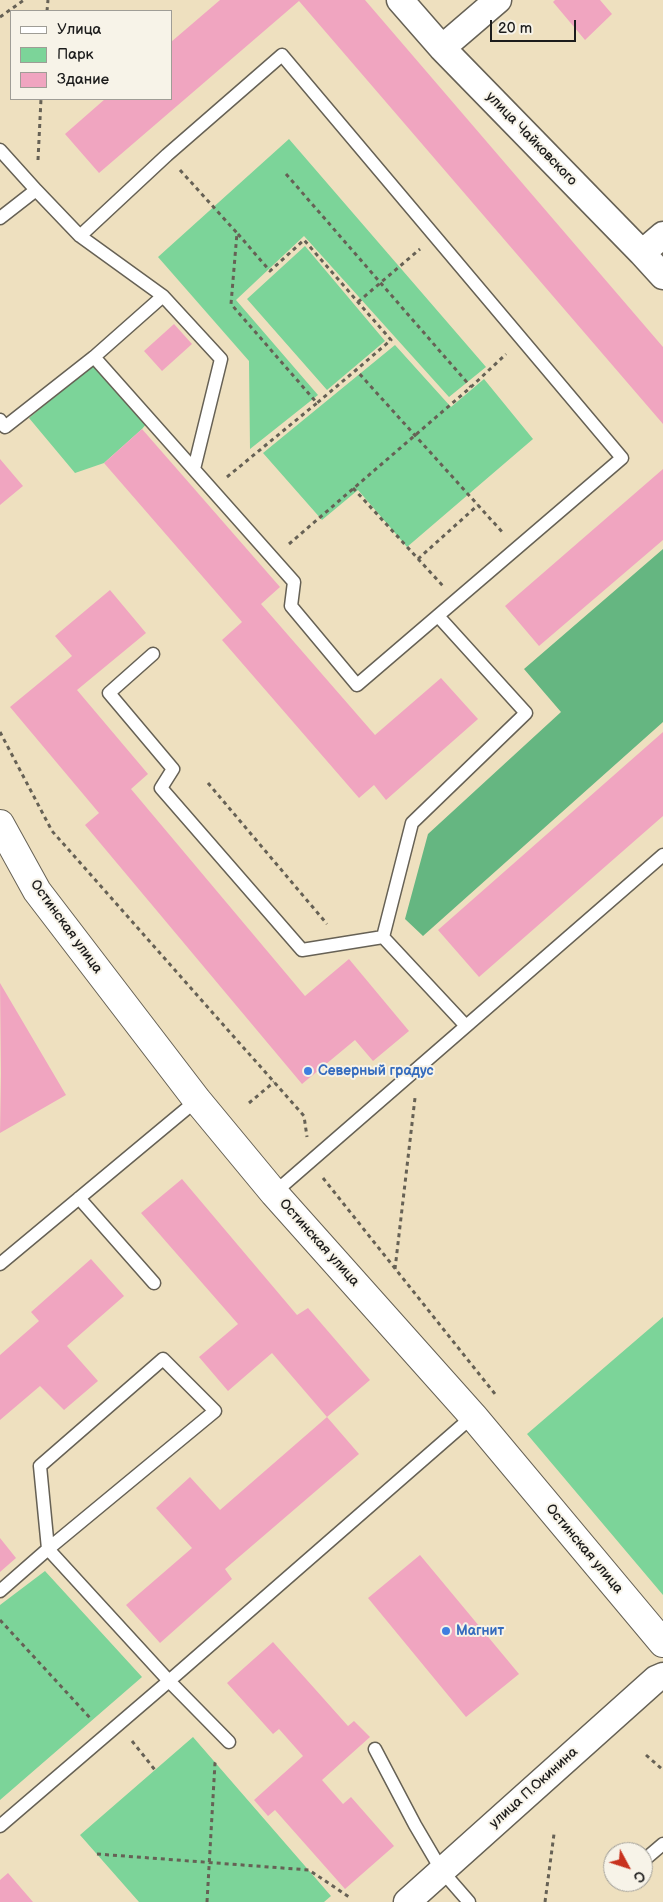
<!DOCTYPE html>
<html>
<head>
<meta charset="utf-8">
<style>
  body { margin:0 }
  #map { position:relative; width:663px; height:1902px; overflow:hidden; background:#eee0bf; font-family:"Balsamiq Sans",sans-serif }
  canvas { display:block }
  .legend { position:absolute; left:10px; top:10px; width:162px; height:90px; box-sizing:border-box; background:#f7f3e8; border:1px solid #9f9d96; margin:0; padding:6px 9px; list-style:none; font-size:15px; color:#1c1c1c }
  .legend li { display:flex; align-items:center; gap:10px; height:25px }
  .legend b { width:25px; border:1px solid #9f9d96 }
  .north { position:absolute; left:603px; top:1842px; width:50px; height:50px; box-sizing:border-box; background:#f7f3e8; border:1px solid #9f9d96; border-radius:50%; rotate:130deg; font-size:14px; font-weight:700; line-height:20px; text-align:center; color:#1c1c1c }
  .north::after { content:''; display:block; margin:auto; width:18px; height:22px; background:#c8321e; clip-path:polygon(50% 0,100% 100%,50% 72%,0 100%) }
  .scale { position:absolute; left:490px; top:20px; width:86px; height:22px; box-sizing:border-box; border:2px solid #1c1c1c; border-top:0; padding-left:6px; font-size:15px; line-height:18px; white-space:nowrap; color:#1c1c1c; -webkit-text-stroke:4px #f7f3e8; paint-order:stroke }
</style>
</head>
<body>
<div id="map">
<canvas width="663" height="1902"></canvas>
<ul class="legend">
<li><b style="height:6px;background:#fff"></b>Улица</li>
<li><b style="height:14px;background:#7cd499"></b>Парк</li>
<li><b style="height:14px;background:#f0a5c0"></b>Здание</li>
</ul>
<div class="north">С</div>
<div class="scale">20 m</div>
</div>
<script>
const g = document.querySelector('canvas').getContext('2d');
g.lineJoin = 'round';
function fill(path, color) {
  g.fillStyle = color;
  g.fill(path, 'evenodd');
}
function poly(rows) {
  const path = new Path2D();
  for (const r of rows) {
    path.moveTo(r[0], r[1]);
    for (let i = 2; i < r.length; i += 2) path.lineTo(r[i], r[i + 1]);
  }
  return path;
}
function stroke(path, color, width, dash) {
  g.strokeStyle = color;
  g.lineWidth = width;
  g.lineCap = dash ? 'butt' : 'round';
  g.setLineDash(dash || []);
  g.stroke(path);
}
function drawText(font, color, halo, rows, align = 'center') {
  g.font = font + ' "Balsamiq Sans",sans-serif';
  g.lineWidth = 4;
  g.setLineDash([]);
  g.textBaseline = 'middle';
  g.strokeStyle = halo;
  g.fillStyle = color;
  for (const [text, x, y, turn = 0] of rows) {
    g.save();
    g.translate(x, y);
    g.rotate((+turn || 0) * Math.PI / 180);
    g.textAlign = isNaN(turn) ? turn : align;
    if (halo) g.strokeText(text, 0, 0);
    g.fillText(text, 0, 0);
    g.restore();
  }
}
fill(poly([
  [289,139,486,367,449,397,304,236,236,300,318,395,250,449,249,361,158,257],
  [305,246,385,341,327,390,247,299],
  [395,345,451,407,484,379,533,439,407,547,358,490,322,520,263,453],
  [93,365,147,423,142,429,104,463,75,473,29,418],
  [663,1317,663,1595,527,1434],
  [45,1571,142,1677,0,1800,0,1605],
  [193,1737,331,1896,324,1902,139,1902,80,1835]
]), '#7cd499');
fill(poly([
  [663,549,663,722,423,936,405,919,428,834,561,712,524,669]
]), '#65b681');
fill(poly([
  [220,0,365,0,663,347,663,424,299,1,99,173,65,134,105,99,171,99,171,42],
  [555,0,600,0,612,14,585,40,553,2],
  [174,324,192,344,162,371,144,351],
  [142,429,280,587,261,604,375,735,441,678,478,719,386,800,374,785,359,798,222,640,242,622,104,463],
  [0,459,23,486,0,505],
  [663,469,663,540,539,646,505,606],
  [110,590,146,633,77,690,148,774,131,789,305,996,349,959,409,1031,373,1061,355,1040,302,1084,85,825,99,813,10,707,72,656,55,636],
  [663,732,663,816,479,977,438,930],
  [0,983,66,1095,0,1133,1,1074],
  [182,1179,297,1315,308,1308,370,1380,327,1417,272,1353,228,1391,199,1357,238,1324,141,1213],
  [91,1259,124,1296,67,1346,98,1381,64,1410,40,1386,0,1420,0,1355,39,1321,31,1312],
  [327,1417,359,1454,225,1569,232,1579,160,1643,126,1605,192,1548,156,1508,190,1477,220,1510],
  [0,1538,16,1558,0,1572],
  [420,1555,519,1674,466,1717,368,1598],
  [273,1642,348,1726,354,1721,370,1737,322,1780,343,1804,351,1797,394,1846,345,1889,275,1810,268,1816,254,1800,303,1756,279,1729,273,1734,227,1683],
  [8,1873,33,1902,0,1902,0,1880]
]), '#f0a5c0');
const lane = poly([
  [0,150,36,190,0,218],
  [36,190,80,236,163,296,221,359,194,469],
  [80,236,167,155,282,55,622,458,357,685,291,606,294,582,94,357],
  [0,420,5,427,94,357,163,296],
  [438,616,526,713,412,823,383,937,466,1026],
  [153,654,109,693,173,769,161,788,302,950,383,937],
  [274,1193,663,855],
  [79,1198,154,1283],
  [0,1264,197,1100],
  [0,1591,48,1549,40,1466,163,1359,215,1411,48,1549,169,1681,229,1742],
  [375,1749,415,1825,442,1871,469,1902],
  [0,1826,169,1681,473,1416],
  [643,1861,663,1844]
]);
const street = poly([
  [400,0,442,48,642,253,663,276],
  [442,48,498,0],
  [642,253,663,235],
  [407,1902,656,1679,663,1676]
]);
const secondary = poly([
  [0,824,37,891,197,1100,274,1193,473,1416,663,1643]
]);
stroke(lane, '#666155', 15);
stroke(street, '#666155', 29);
stroke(secondary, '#666155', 30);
stroke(poly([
  [47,11,48,0],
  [0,17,24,0],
  [38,160,41,99],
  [180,170,237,233,231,304,317,403,356,370,504,534],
  [286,174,471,387],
  [238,234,270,271,304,240,391,340,356,370],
  [358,302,420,249],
  [227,477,317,403],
  [353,488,443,586],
  [289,544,471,387,506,354],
  [418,559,478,505],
  [0,732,52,831,304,1116,307,1137],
  [208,783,327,924],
  [249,1103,274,1082],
  [323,1178,495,1394],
  [395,1269,415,1098],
  [0,1620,92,1720],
  [132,1741,155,1770],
  [646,1755,663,1770],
  [97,1854,309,1870,349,1897],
  [207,1902,215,1763,217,1759],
  [545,1902,554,1834]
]), '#666155', 3, [4, 4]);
stroke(lane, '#fff', 12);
stroke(street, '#fff', 26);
stroke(secondary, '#fff', 28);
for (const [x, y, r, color] of [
  [308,1071,5,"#3f7fe0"],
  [446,1631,5,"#3f7fe0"]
]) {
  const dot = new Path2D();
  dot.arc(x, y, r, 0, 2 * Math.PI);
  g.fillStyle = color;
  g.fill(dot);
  stroke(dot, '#f7f3e8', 2);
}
drawText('14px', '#1c1c1c', '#f7f3e8', [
  ["улица Чайковского",531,139,46],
  ["Остинская улица",66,927,54],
  ["Остинская улица",319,1243,48],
  ["Остинская улица",584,1549,50],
  ["улица П.Окинина",534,1788,-42]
]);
drawText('bold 14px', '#366cbe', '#f7f3e8', [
  ["Северный градус",318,1071],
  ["Магнит",456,1631]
], 'left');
</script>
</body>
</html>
